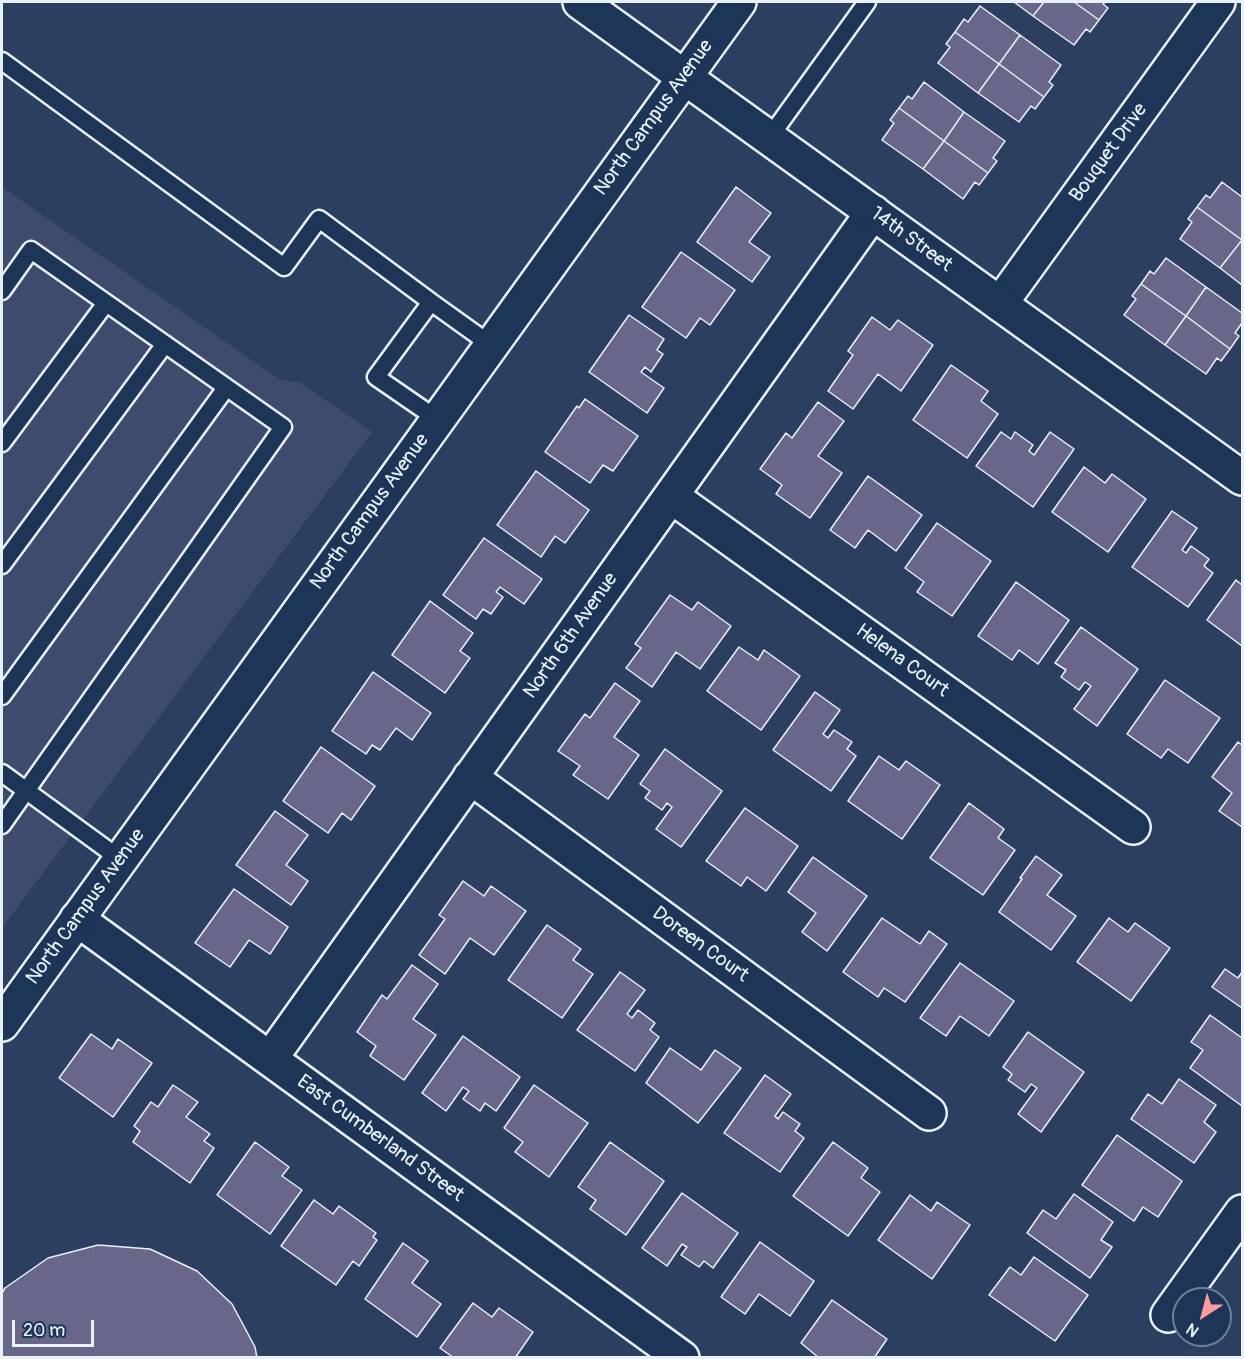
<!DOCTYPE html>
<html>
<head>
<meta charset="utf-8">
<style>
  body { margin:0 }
  #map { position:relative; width:1244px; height:1359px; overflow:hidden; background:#2c3f61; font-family:Pangolin,sans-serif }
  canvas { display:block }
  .frame { position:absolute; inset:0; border:3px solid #e8f1f8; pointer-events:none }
  .north { position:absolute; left:1172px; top:1287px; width:60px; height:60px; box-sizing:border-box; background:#1d3557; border:2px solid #6e8097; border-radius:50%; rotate:216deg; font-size:16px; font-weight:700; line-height:24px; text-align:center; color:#e8f1f8 }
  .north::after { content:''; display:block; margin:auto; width:21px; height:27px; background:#ff9aa2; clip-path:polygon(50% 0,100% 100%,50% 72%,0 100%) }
  .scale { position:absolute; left:12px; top:1320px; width:82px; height:27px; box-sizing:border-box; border:3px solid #e8f1f8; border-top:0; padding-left:8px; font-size:18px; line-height:21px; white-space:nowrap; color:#e8f1f8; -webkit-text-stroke:4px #1d3557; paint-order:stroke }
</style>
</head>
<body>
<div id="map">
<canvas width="1244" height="1359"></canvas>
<div class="frame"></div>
<div class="north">N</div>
<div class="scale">20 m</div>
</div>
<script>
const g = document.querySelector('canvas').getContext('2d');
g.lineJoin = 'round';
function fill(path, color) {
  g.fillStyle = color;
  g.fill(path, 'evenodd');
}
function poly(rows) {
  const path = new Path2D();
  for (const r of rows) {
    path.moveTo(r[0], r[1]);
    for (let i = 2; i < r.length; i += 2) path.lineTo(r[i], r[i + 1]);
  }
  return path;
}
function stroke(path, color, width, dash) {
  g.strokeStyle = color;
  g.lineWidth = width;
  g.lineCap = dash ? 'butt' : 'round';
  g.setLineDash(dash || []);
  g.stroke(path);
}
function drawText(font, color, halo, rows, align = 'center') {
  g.font = font + ' Pangolin,sans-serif';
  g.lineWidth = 4.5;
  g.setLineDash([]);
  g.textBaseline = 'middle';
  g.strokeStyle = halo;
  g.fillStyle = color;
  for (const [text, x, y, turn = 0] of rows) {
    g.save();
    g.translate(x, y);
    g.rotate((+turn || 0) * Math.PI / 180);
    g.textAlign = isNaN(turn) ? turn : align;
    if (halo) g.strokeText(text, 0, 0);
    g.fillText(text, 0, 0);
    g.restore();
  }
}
fill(poly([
  [2,187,279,379,301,383,372,432,2,928]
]), '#3e4b6d');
const building = poly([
  [1014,2,1044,2,1033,16,1014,2],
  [1044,2,1074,2,1099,20,1090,32,1086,29,1074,45,1033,16,1044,2],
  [1074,2,1106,2,1103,4,1108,8,1099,20,1074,2],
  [980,6,1020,35,999,64,955,32,964,19,968,22,980,6],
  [955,32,999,64,978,93,938,63,950,47,946,44,955,32],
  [1020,35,1061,65,1049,82,1053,85,1044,97,999,64,1020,35],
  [999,64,1044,97,1035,109,1031,106,1019,122,978,93,999,64],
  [924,82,964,112,944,141,899,108,908,96,912,99,924,82],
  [899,108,944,141,923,169,882,140,894,123,890,120,899,108],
  [964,112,1005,141,993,158,997,161,988,173,944,141,964,112],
  [944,141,988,173,979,185,975,182,963,199,923,169,944,141],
  [1222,182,1242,197,1242,240,1197,207,1206,195,1210,198,1222,182],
  [736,187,771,213,749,242,770,257,752,282,697,242,736,187],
  [1197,207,1242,240,1220,268,1180,239,1192,222,1188,219,1197,207],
  [1242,240,1242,285,1220,268,1242,240],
  [681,252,735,290,710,325,700,318,686,338,642,307,681,252],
  [1166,258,1206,287,1186,316,1141,284,1150,271,1154,274,1166,258],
  [1141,284,1186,316,1165,345,1124,315,1136,299,1132,296,1141,284],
  [1206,287,1242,313,1242,323,1235,333,1239,336,1230,349,1186,316,1206,287],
  [629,315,664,339,657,350,663,354,651,372,645,367,641,372,664,388,647,413,589,372,629,315],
  [1186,316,1230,349,1221,361,1217,358,1206,374,1165,345,1186,316],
  [872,317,890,330,898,320,933,345,901,391,878,374,853,409,828,391,853,355,848,351,872,317],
  [951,365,988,391,981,401,998,414,967,458,913,420,951,365],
  [585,399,638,436,613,471,603,465,590,483,545,452,577,406,579,408,585,399],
  [818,402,844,421,818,456,842,473,810,518,776,494,782,485,760,469,786,433,792,438,818,402],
  [1001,432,1011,439,1015,432,1033,445,1029,451,1034,455,1050,432,1074,449,1033,507,976,466,1001,432],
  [1084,467,1105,483,1112,474,1146,499,1108,552,1052,512,1084,467],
  [536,471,589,510,565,543,555,536,541,557,497,525,536,471],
  [868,476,922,515,896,551,868,530,855,548,830,530,868,476],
  [1172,511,1197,528,1182,550,1186,553,1191,546,1209,559,1204,566,1213,573,1188,607,1132,567,1172,511],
  [937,523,991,561,952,616,917,592,924,582,905,568,937,523],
  [484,538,542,579,524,604,500,587,496,592,503,597,491,614,483,609,476,619,443,595,484,538],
  [1236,580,1242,585,1242,646,1207,620,1236,580],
  [1016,582,1069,620,1038,664,1019,650,1012,660,978,636,1016,582],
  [670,595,692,610,698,602,731,626,700,669,676,652,652,687,626,668,641,648,635,644,670,595],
  [430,601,473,633,460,651,470,658,445,693,392,655,430,601],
  [1081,627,1138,669,1097,726,1074,709,1091,686,1085,682,1079,690,1061,677,1066,670,1055,663,1081,627],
  [739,647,758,660,764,650,800,676,761,730,707,691,739,647],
  [373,672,431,713,412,740,396,728,380,750,372,745,366,754,332,731,373,672],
  [1165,680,1220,718,1188,763,1168,749,1161,758,1127,734,1165,680],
  [615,683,640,701,614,737,639,755,608,799,573,775,580,766,558,751,585,714,590,718,615,683],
  [815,692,840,710,823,734,828,738,834,730,852,742,847,749,856,756,831,791,773,750,815,692],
  [1238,742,1242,745,1242,827,1219,811,1232,793,1212,777,1238,742],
  [321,747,375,786,351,820,342,813,328,833,283,801,321,747],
  [665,749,722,791,681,847,656,829,672,807,667,803,662,810,645,798,650,791,640,784,665,749],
  [879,756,899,770,906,761,940,785,902,839,848,801,879,756],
  [969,803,1004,829,998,838,1015,850,983,895,930,858,969,803],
  [745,808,798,846,766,891,747,877,741,886,706,861,745,808],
  [275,811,308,835,286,865,308,881,291,905,236,865,275,811],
  [1036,856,1062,875,1047,895,1076,916,1051,950,999,912,1022,879,1020,878,1036,856],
  [813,857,867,896,827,951,802,932,816,913,788,892,813,857],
  [463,881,484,896,491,886,526,911,494,955,470,938,445,974,419,955,445,919,439,915,463,881],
  [234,889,288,927,270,954,249,940,230,967,195,943,234,889],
  [882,918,920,944,929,931,947,944,905,1002,884,988,878,997,843,972,882,918],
  [1109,918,1128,932,1135,923,1170,948,1131,1001,1077,962,1109,918],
  [547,925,581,949,573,960,593,974,562,1018,508,980,547,925],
  [960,963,1014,1001,989,1036,960,1016,946,1036,920,1018,960,963],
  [412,965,438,984,413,1019,436,1035,404,1080,370,1056,376,1046,357,1032,382,995,387,999,412,965],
  [1225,969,1238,978,1242,972,1242,1008,1212,987,1225,969],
  [620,972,645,990,627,1014,632,1018,638,1010,655,1023,650,1030,659,1037,635,1071,577,1030,620,972],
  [1210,1015,1242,1038,1242,1106,1190,1068,1203,1050,1191,1042,1210,1015],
  [1028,1032,1084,1072,1041,1132,1018,1114,1037,1088,1031,1084,1025,1092,1008,1080,1012,1074,1003,1067,1028,1032],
  [91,1034,112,1049,118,1039,152,1063,113,1117,59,1078,91,1034],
  [463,1036,520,1077,496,1111,485,1103,480,1111,463,1099,469,1091,463,1087,446,1111,422,1093,463,1036],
  [670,1048,701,1070,715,1050,741,1068,698,1123,646,1083,670,1048],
  [765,1075,791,1094,775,1116,778,1119,783,1112,800,1124,795,1131,804,1138,780,1172,724,1133,765,1075],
  [1179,1079,1216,1105,1204,1122,1216,1132,1194,1163,1131,1119,1148,1094,1162,1104,1179,1079],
  [173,1085,198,1102,186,1117,210,1134,204,1141,214,1148,190,1183,133,1142,140,1131,134,1126,151,1102,158,1107,173,1085],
  [534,1085,588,1123,549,1177,515,1152,523,1142,504,1128,534,1085],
  [1117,1135,1182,1181,1158,1217,1143,1207,1134,1221,1082,1185,1117,1135],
  [255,1142,289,1167,282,1176,302,1190,270,1234,217,1195,255,1142],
  [610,1142,664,1181,626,1235,590,1209,596,1200,578,1187,610,1142],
  [833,1142,868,1168,861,1178,880,1192,848,1236,793,1196,833,1142],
  [682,1193,738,1233,713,1268,704,1261,699,1267,681,1255,687,1247,682,1244,667,1266,642,1248,682,1193],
  [1074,1194,1113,1222,1101,1240,1112,1247,1090,1278,1027,1233,1043,1210,1056,1219,1074,1194],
  [910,1195,931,1211,937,1202,970,1225,932,1279,878,1240,910,1195],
  [314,1200,333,1214,339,1206,376,1233,373,1237,377,1240,359,1266,353,1261,336,1285,281,1246,314,1200],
  [760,1242,814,1281,790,1316,759,1294,745,1314,721,1297,760,1242],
  [403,1243,428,1261,412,1283,441,1304,417,1337,365,1299,403,1243],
  [98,1245,150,1249,197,1271,232,1304,255,1347,257,1358,2,1358,2,1293,5,1288,48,1258,98,1245],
  [1034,1257,1088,1295,1055,1341,989,1295,1010,1267,1021,1275,1034,1257],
  [832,1300,887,1339,874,1358,819,1358,801,1343,832,1300],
  [473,1303,492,1317,499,1308,533,1332,515,1358,454,1358,440,1348,473,1303]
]);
fill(building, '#686789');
stroke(building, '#e8f1f8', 1.5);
const lane = poly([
  [2,61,284,267,319,219,431,302],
  [769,138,867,2],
  [2,291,31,250,283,427,2,825],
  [437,419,376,377,431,302,491,345],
  [2,443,106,303],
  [2,565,165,344],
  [2,696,226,388],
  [2,773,120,859]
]);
const street = poly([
  [1000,304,1218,2],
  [671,496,1133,827],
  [470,777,929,1113],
  [77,919,682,1358],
  [270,1059,873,212],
  [1168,1315,1242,1212]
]);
const secondary = poly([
  [580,2,1242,478],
  [2,1024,739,2]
]);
stroke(lane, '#e8f1f8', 21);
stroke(street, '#e8f1f8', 38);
stroke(secondary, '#e8f1f8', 38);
stroke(lane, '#1d3557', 16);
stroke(street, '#1d3557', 33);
stroke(secondary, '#1d3557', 33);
drawText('20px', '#e8f1f8', '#1d3557', [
  ["North Campus Avenue",654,118,-54],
  ["Bouquet Drive",1109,153,-54],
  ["14th Street",911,240,36],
  ["North Campus Avenue",370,512,-54],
  ["North 6th Avenue",571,636,-55],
  ["Helena Court",902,661,36],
  ["North Campus Avenue",86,907,-54],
  ["Doreen Court",700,945,36],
  ["East Cumberland Street",380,1139,36]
]);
</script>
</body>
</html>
